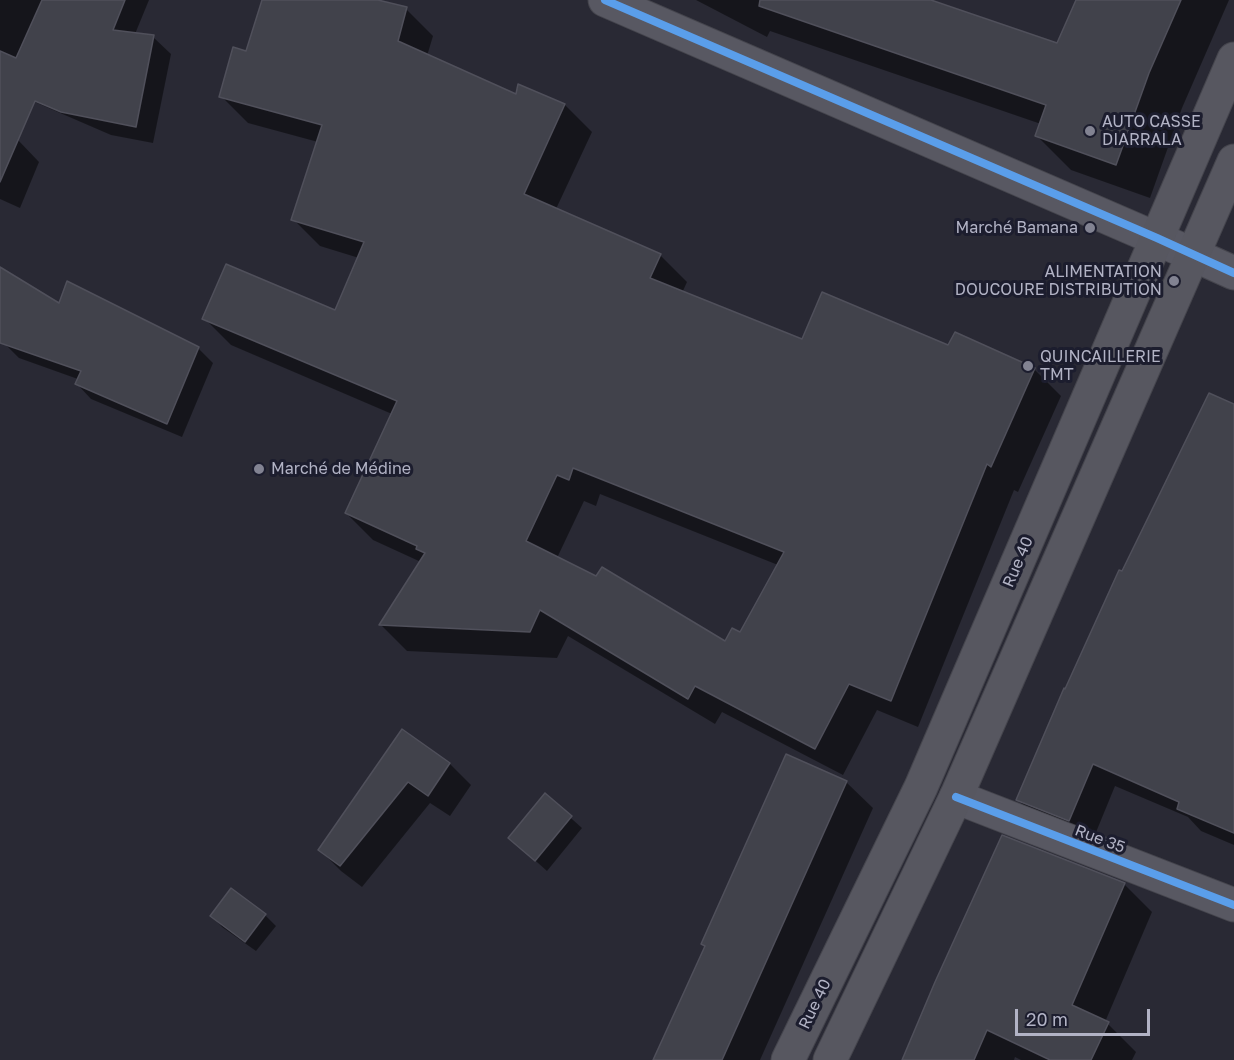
<!DOCTYPE html>
<html>
<head>
<meta charset="utf-8">
<style>
  body { margin:0 }
  #map { position:relative; width:1234px; height:1060px; overflow:hidden; background:#292934; font-family:"Golos Text",sans-serif }
  canvas { display:block }
  .scale { position:absolute; left:1015px; top:1009px; width:135px; height:27px; box-sizing:border-box; border:3px solid #b2b3c5; border-top:0; padding-left:8px; font-size:18px; line-height:21px; white-space:nowrap; color:#b2b3c5; -webkit-text-stroke:4px #1c1d2e; paint-order:stroke }
</style>
</head>
<body>
<div id="map">
<canvas width="1234" height="1060"></canvas>
<div class="scale">20 m</div>
</div>
<script>
const g = document.querySelector('canvas').getContext('2d');
g.lineJoin = 'round';
function fill(path, color) {
  g.fillStyle = color;
  g.fill(path, 'evenodd');
}
function poly(rows) {
  const path = new Path2D();
  for (const r of rows) {
    path.moveTo(r[0], r[1]);
    for (let i = 2; i < r.length; i += 2) path.lineTo(r[i], r[i + 1]);
  }
  return path;
}
function stroke(path, color, width, dash) {
  g.strokeStyle = color;
  g.lineWidth = width;
  g.lineCap = dash ? 'butt' : 'round';
  g.setLineDash(dash || []);
  g.stroke(path);
}
function drawText(font, color, halo, rows, align = 'center') {
  g.font = font + ' "Golos Text",sans-serif';
  g.lineWidth = 6;
  g.setLineDash([]);
  g.textBaseline = 'middle';
  g.strokeStyle = halo;
  g.fillStyle = color;
  for (const [text, x, y, turn = 0] of rows) {
    g.save();
    g.translate(x, y);
    g.rotate((+turn || 0) * Math.PI / 180);
    g.textAlign = isNaN(turn) ? turn : align;
    if (halo) g.strokeText(text, 0, 0);
    g.fillText(text, 0, 0);
    g.restore();
  }
}
fill(poly([
  [0,0,149,0,135,34,153,37,171,54,153,143,111,135,0,87],
  [264,0,375,0,406,9,433,36,427,56,518,96,519,86,565,105,592,132,556,209,660,255,687,282,682,293,803,341,949,347,1034,369,1061,396,1018,492,1014,490,918,727,877,710,843,775,722,712,715,724,568,636,557,658,407,651,381,625,421,562,373,540,346,513,392,414,231,345,204,318,336,312,359,258,320,246,293,219,318,142,248,123,221,96,247,52],
  [600,494,778,565,740,634,726,643,557,558,584,501,596,506],
  [696,0,926,0,1058,45,1077,0,1229,0,1182,108,1150,198,1071,170,1037,136,1041,124,770,31,767,37],
  [0,136,18,140,39,162,20,208,0,199],
  [60,305,198,348,213,363,182,437,91,399,78,385,89,383,19,358,5,344],
  [1234,406,1234,845,1201,831,1188,817,1115,786,1092,842,1041,823,1018,800,1066,691,1123,573],
  [402,731,450,764,471,785,450,816,430,803,362,887,341,871,320,850],
  [846,782,873,808,760,1060,654,1060],
  [545,795,582,828,547,871,510,838],
  [1124,884,1152,912,1105,1022,1108,1024,1136,1052,1132,1060,1021,1060,1015,1057,1014,1060,904,1060],
  [265,915,276,926,256,951,222,927,212,916]
]), '#0007');
const building = poly([
  [42,0,125,0,113,30,154,35,136,127,61,112,35,101,0,182,0,51,16,58,42,0],
  [262,0,378,0,407,7,398,41,516,94,518,84,565,104,524,194,661,254,650,278,802,339,822,292,948,345,955,332,1035,368,991,467,987,464,891,701,849,684,815,749,695,686,688,699,540,610,530,632,379,625,425,553,416,549,417,546,345,513,397,401,202,319,226,264,335,310,364,242,291,220,322,125,219,97,233,47,246,51,262,0],
  [573,468,784,552,740,632,732,628,725,641,602,567,596,576,526,541,557,475,569,480,573,468],
  [760,0,931,0,1057,43,1076,0,1181,0,1149,73,1116,165,1035,136,1046,105,759,6,760,0],
  [0,267,59,303,67,281,199,347,167,424,75,384,81,371,0,343,0,267],
  [1209,393,1234,404,1234,833,1177,809,1179,802,1093,764,1069,821,1016,800,1064,688,1065,689,1119,570,1122,571,1209,393],
  [402,729,450,763,428,796,408,782,340,866,318,850,402,729],
  [786,754,847,781,722,1060,653,1060,705,946,701,944,786,754],
  [545,793,572,816,535,861,508,838,545,793],
  [1002,835,1125,883,1072,1005,1109,1022,1091,1060,1050,1060,987,1030,974,1060,902,1060,935,982,1002,835],
  [231,888,266,914,245,942,210,916,231,888]
]);
fill(building, '#41424b');
stroke(building, '#50505b', 1.5);
const minor = poly([
  [605,0,1194,255],
  [956,797,1234,905]
]);
const tertiary = poly([
  [1194,255,1234,273]
]);
const secondary = poly([
  [788,1060,921,787,1234,59],
  [830,1060,956,797,1234,161]
]);
stroke(minor, '#45454d', 35);
stroke(tertiary, '#45454d', 35);
stroke(secondary, '#45454d', 35);
stroke(minor, '#585862', 33);
stroke(tertiary, '#585862', 33);
stroke(secondary, '#575760', 33);
stroke(poly([
  [605,0,1157,238,1234,273],
  [956,797,1234,905]
]), '#5a9eea', 8);
for (const [x, y, r, color] of [
  [1090,131,6,"#828392"],
  [1090,228,6,"#828392"],
  [1174,281,6,"#828392"],
  [1028,366,6,"#828392"],
  [259,469,6,"#828392"]
]) {
  const dot = new Path2D();
  dot.arc(x, y, r, 0, 2 * Math.PI);
  g.fillStyle = color;
  g.fill(dot);
  stroke(dot, '#1c1d2e', 2);
}
drawText('16px', '#b2b3c5', '#1c1d2e', [
  ["AUTO CASSE",1102,122],
  ["DIARRALA",1102,140],
  ["Marché Bamana",1078,228,"right"],
  ["ALIMENTATION",1162,272,"right"],
  ["DOUCOURE DISTRIBUTION",1162,290,"right"],
  ["QUINCAILLERIE",1040,357],
  ["TMT",1040,375],
  ["Marché de Médine",271,469]
], 'left');
drawText('16px', '#b2b3c5', '#1c1d2e', [
  ["Rue 40",1018,562,-67],
  ["Rue 35",1100,839,21],
  ["Rue 40",815,1004,-64]
]);
</script>
</body>
</html>
